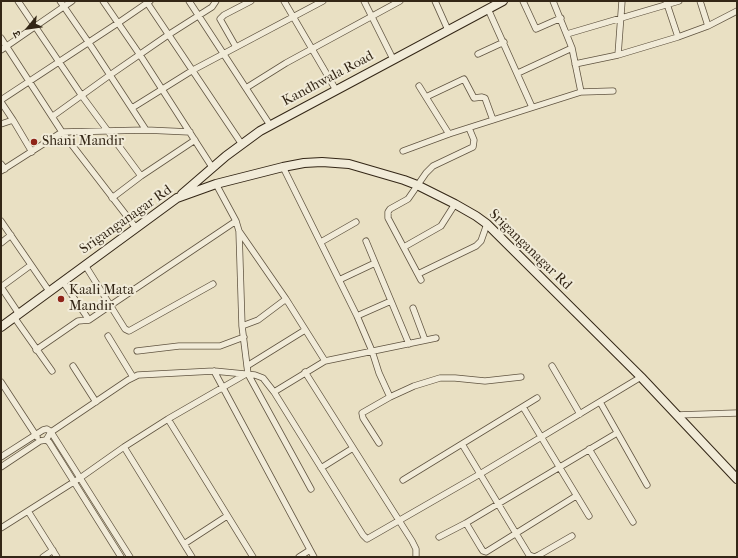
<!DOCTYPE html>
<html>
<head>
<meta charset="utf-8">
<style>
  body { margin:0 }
  #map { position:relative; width:738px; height:558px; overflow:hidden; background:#e9e0c3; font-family:"IM FELL French Canon","Noto Serif Devanagari",serif }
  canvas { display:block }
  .frame { position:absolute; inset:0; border:2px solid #332616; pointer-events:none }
  .north { position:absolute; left:8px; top:8px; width:40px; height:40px; -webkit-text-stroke:3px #f1ebd8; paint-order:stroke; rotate:241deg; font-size:11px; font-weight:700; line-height:16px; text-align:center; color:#332616 }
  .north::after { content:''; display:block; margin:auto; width:14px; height:18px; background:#332616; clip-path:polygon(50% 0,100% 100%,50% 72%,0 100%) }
</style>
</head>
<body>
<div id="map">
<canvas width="738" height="558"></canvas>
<div class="frame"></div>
<div class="north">उ</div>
</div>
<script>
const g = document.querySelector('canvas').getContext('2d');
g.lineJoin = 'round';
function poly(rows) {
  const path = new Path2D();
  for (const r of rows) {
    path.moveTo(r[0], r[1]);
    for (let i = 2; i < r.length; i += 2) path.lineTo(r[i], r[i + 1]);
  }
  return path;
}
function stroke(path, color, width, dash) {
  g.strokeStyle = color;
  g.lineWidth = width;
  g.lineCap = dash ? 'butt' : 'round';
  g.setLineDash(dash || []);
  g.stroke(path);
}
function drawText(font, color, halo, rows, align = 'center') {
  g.font = font + ' "IM FELL French Canon",serif';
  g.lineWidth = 4;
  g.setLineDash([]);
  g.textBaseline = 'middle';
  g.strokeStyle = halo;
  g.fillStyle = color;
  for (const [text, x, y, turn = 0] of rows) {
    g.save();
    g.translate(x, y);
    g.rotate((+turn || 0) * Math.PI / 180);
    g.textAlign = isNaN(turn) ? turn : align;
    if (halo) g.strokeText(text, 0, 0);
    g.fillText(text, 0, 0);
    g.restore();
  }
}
const street = poly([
  [18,1,82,96,141,176],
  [60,1,89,43,146,130],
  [103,1,140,55,212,167],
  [146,1,241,143],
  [189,1,270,125],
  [284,1,336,90],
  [364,1,393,59],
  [435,1,448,30],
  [523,1,536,29,561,18],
  [553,1,572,48,581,92],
  [666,1,678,37],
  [488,9,532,107],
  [708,26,737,11],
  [567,34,679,1],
  [1,38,62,132,136,228],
  [236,47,220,19,224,15,251,1],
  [1,50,72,1],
  [478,54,504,42],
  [618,55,678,37,708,26,700,1],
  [575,64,618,55,622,1],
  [518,73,572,48],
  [419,86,449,134],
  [246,88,286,63,400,1],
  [426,97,464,79,474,98,482,97,485,98,493,120],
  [1,100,118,23,150,1],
  [1,102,13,120,32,152],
  [132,108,193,70,323,1],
  [53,116,110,75,168,35,212,7,216,1],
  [1,124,13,120],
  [403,151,449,134,581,92,613,91],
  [1,164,5,169],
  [283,167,357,316,372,351,379,373,390,397],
  [1,171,62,132,146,130,190,132],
  [216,184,236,221,239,231,286,299,325,361,436,338],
  [112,198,141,176,195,140],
  [1,221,49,291],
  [239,231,242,326,248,374,311,489],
  [366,241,409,344],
  [321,242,356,222],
  [1,243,11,235],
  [404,247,441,226,455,204],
  [85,265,125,329,129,331,213,284],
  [418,274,476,246,481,241,487,224],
  [339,280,375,263],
  [421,280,388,218,388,212,390,209,408,199,426,173,433,166,473,147,474,140,469,128],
  [63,282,89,320],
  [1,287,31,265],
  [1,287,19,314],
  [413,308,425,340],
  [357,316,391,301],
  [14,317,52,371],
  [242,326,258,320,286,299],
  [108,336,133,377],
  [36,350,78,321,89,320,111,305,236,221],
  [137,351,179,346,220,346,244,337],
  [73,366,96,402],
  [247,366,305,330],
  [552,366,580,414],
  [214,371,314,557],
  [305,372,412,541,416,549,416,557],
  [1,382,37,437],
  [274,392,363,535,367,539,480,474,641,377],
  [600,402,647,485],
  [523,407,589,516],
  [677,415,737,413],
  [168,419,253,557],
  [46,440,51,432,128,380,138,375,214,371,255,375,263,378,274,392,325,361],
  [379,443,363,418,362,413,390,397,414,386,440,378,455,378,485,381,521,377],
  [462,444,529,555,535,557,539,555,572,536],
  [124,447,192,557],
  [589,449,633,522],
  [1,457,43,430,47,429,51,432,130,557],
  [1,467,40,441,46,440,49,442,121,557],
  [321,468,353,448],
  [403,480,537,398],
  [28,511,57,557],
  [466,523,481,548,483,551,486,552,576,496],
  [1,528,80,478,124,447,168,419,246,374],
  [439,537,466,523,617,433],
  [184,544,227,516],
  [43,557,53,550],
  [299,557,310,550]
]);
const secondary = poly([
  [182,194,226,156,260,131,503,1],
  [1,327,177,198,216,184,283,167,304,163,322,162,349,164,404,180,417,185,455,204,476,216,487,224,641,377,737,479]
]);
stroke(street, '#605441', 7);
stroke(secondary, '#332616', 10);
stroke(street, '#f1ebd8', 5.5);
stroke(secondary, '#f1ebd8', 8);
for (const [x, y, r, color] of [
  [34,142,4,"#8f2418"],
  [61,299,4,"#8f2418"]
]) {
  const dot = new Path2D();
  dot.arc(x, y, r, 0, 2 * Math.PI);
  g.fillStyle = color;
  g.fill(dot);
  stroke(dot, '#f1ebd8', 1.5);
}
drawText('14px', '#332616', '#f1ebd8', [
  ["Kandhwala Road",328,79,-28],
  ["Sriganganagar Rd",126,220,-35],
  ["Sriganganagar Rd",530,250,44]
]);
drawText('14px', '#332616', '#f1ebd8', [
  ["Shani Mandir",42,142],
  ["Kaali Mata",69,291],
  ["Mandir",69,307]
], 'left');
</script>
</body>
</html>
